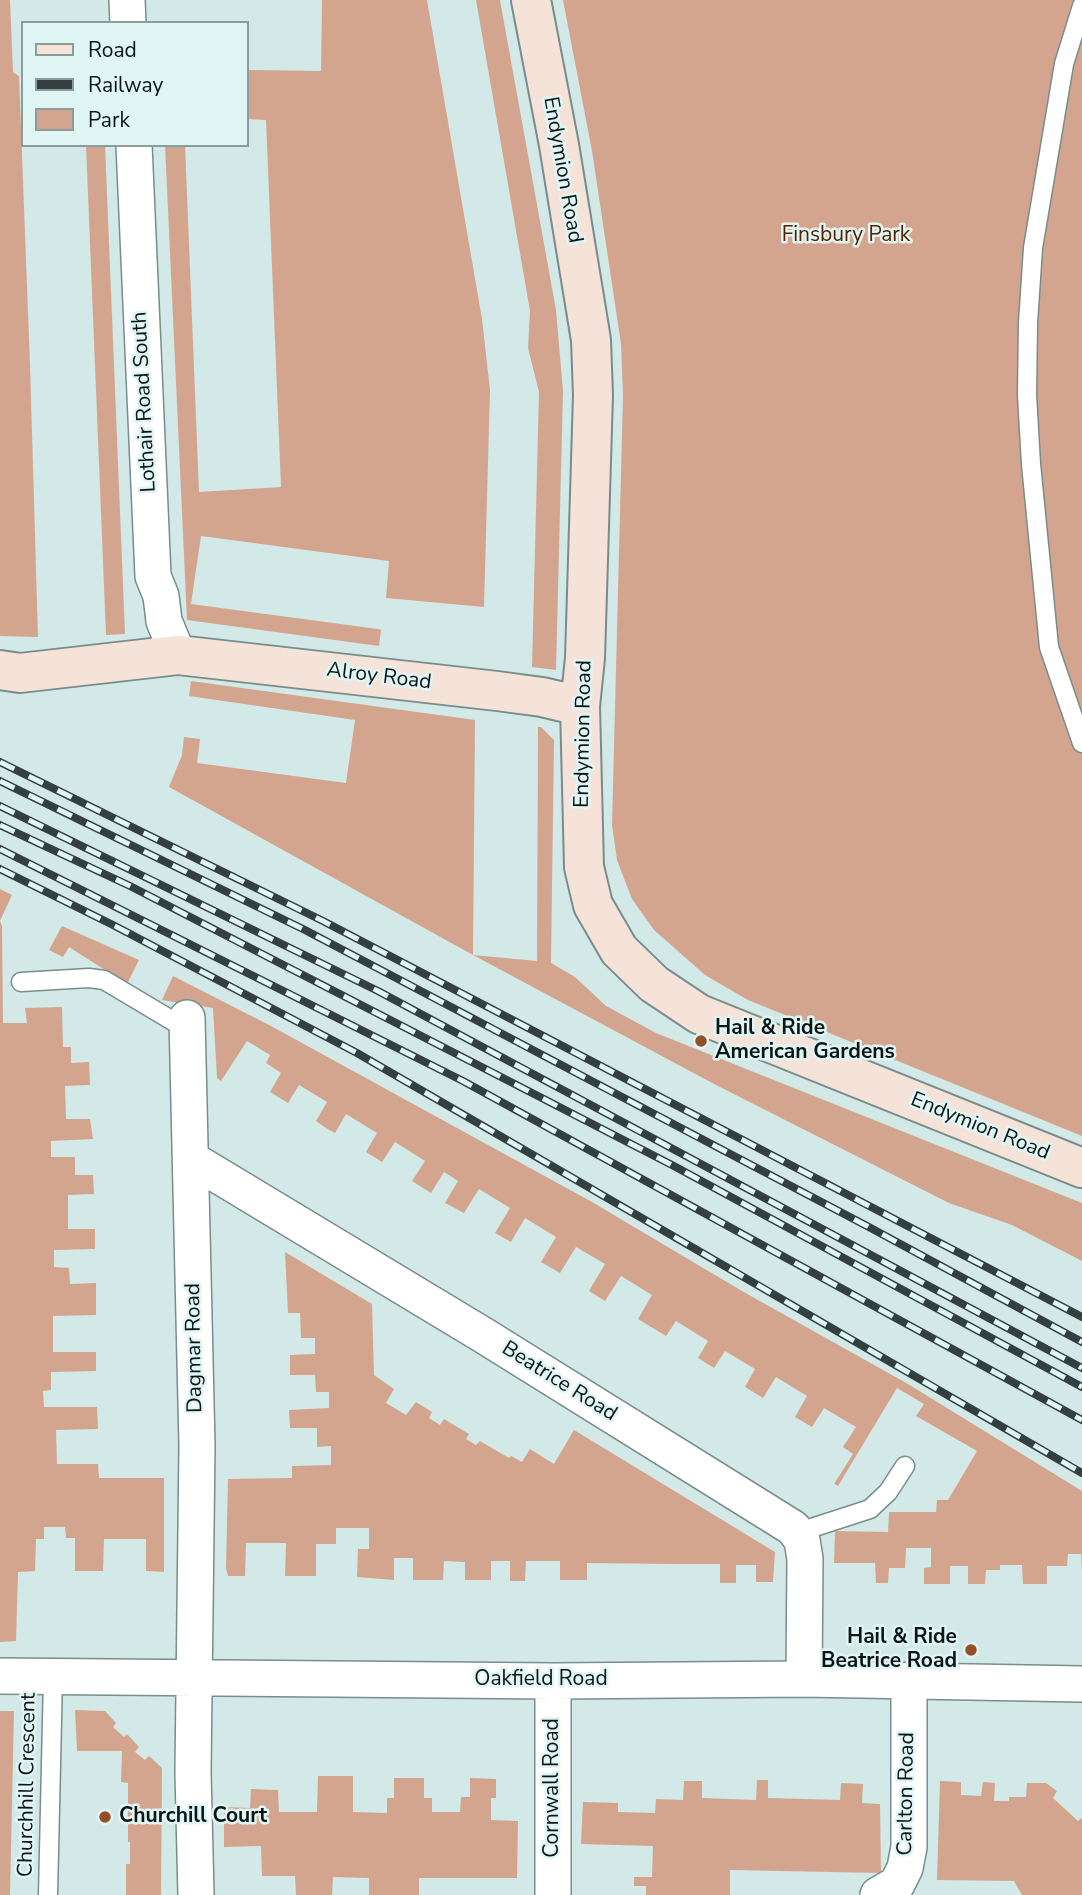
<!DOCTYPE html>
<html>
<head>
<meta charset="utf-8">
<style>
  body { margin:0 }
  #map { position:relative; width:1082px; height:1895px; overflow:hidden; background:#d2e9e7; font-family:"Nunito Sans",sans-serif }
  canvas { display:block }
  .legend { position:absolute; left:21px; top:21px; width:228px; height:126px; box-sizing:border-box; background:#dff6f4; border:2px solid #8b9c9b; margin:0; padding:9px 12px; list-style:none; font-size:21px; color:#0d1515 }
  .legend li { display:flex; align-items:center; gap:14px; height:35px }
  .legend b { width:35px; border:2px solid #8b9c9b }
</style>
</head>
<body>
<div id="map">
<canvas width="1082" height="1895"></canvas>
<ul class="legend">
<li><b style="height:9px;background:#f5e2d8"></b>Road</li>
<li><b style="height:9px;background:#343f3f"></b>Railway</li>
<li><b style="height:19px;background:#d4a58e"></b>Park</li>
</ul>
</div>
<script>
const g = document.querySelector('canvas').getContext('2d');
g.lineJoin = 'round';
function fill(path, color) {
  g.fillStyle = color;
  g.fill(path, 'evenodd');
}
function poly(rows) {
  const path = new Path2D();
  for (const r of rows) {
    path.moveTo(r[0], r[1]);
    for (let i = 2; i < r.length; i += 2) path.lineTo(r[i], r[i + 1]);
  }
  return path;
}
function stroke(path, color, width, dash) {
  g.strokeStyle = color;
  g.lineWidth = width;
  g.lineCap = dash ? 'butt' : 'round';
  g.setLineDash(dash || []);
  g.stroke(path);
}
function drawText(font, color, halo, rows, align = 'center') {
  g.font = font + ' "Nunito Sans",sans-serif';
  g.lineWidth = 5;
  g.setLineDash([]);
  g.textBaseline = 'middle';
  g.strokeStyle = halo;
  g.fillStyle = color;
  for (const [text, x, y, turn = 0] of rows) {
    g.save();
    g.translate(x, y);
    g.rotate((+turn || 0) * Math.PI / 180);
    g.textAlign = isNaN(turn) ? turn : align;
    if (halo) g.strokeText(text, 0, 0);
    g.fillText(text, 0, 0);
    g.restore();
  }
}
fill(poly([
  [0,0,10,0,13,72,19,76,30,365,38,637,0,636],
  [322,0,427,0,482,319,490,390,484,607,386,598,389,561,201,536,191,604,378,629,381,630,379,646,187,620,165,145,185,145,199,492,281,487,266,120,247,119,247,70,321,71],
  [476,0,500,0,556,310,563,391,556,670,532,667,539,392,528,348,530,311],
  [563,0,1082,0,1082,1136,748,1000,705,975,654,930,632,899,617,860,612,825,623,395,621,344,592,151],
  [86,145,105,145,125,634,106,635],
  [191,681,475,720,473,955,537,961,538,727,541,727,554,740,551,963,575,977,606,1006,656,1033,1082,1203,1082,1261,1012,1225,949,1203,716,1085,473,955,169,787,182,755,184,737,200,739,197,763,346,783,355,720,189,696],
  [0,889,12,895,0,921,2,926,3,1023,27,1023,25,1008,62,1007,63,1047,71,1047,71,1063,89,1062,90,1085,65,1086,66,1119,90,1119,93,1139,51,1141,51,1157,75,1157,75,1175,93,1175,94,1194,68,1195,68,1229,95,1229,95,1249,54,1250,54,1267,69,1268,70,1284,96,1283,96,1315,53,1316,53,1352,96,1352,96,1371,51,1372,51,1390,43,1391,44,1407,97,1407,98,1429,56,1430,57,1464,98,1464,99,1478,164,1478,164,1572,146,1571,146,1539,104,1539,103,1571,75,1571,75,1538,66,1538,65,1527,44,1527,44,1539,36,1539,35,1571,18,1572,16,1641,0,1642],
  [62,926,139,960,127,984,69,947,63,957,49,950],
  [173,976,271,1026,592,1202,742,1291,908,1384,1082,1491,1082,1571,1081,1554,1068,1554,1067,1566,1047,1566,1047,1584,1023,1584,1022,1565,1000,1565,1000,1570,986,1570,985,1584,968,1584,968,1566,950,1566,950,1584,924,1584,924,1568,931,1567,931,1548,906,1548,905,1568,889,1568,888,1583,876,1583,875,1563,834,1563,835,1531,888,1532,889,1512,936,1512,937,1500,948,1500,977,1451,916,1416,924,1404,897,1388,838,1486,834,1484,853,1454,843,1447,856,1427,824,1408,812,1427,795,1417,807,1396,776,1377,763,1398,745,1387,755,1369,725,1351,714,1368,698,1358,708,1341,676,1321,666,1336,638,1319,652,1295,621,1276,605,1301,589,1291,605,1264,576,1247,560,1273,541,1262,556,1237,525,1218,511,1242,495,1233,510,1208,479,1189,464,1213,445,1203,458,1181,444,1172,431,1193,412,1181,425,1161,395,1142,382,1162,366,1152,377,1133,346,1114,335,1133,326,1128,316,1121,327,1102,299,1085,288,1103,270,1092,281,1073,266,1063,270,1055,247,1041,221,1081,217,1078,213,1008,162,1000],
  [285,1252,372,1304,374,1375,394,1389,386,1403,406,1415,416,1402,432,1412,429,1418,440,1425,444,1419,469,1434,466,1439,476,1445,480,1441,509,1458,511,1456,522,1462,530,1449,554,1464,574,1430,775,1552,773,1582,756,1582,756,1565,736,1565,736,1583,720,1583,720,1564,673,1564,587,1563,587,1580,560,1580,560,1561,526,1561,525,1581,510,1581,510,1561,491,1561,491,1580,465,1580,465,1562,444,1561,443,1580,413,1580,413,1558,394,1558,394,1580,357,1577,358,1549,369,1549,369,1528,336,1528,336,1544,316,1544,316,1576,285,1576,286,1543,246,1543,245,1576,228,1576,226,1568,228,1479,292,1478,292,1466,331,1465,331,1446,317,1447,317,1428,290,1428,289,1410,329,1408,329,1392,316,1392,315,1375,290,1375,290,1355,315,1354,315,1338,301,1338,300,1313,288,1313],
  [75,1710,105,1711,116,1723,113,1727,124,1737,127,1734,139,1747,135,1752,145,1760,149,1756,162,1768,161,1895,126,1895,126,1864,130,1864,130,1842,128,1842,128,1783,121,1782,122,1751,77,1751],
  [0,1711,14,1711,10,1895,0,1895],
  [318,1776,353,1776,353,1812,387,1813,387,1798,394,1798,394,1778,424,1778,424,1798,432,1798,432,1812,460,1812,461,1797,470,1797,470,1778,496,1779,496,1798,491,1798,491,1820,518,1821,517,1878,419,1878,419,1895,369,1895,369,1878,333,1877,332,1895,296,1895,295,1876,262,1876,261,1846,224,1847,224,1807,250,1808,251,1789,278,1790,279,1812,317,1812],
  [757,1780,768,1780,768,1798,840,1800,841,1783,863,1784,862,1803,880,1804,881,1873,730,1870,730,1895,646,1895,646,1886,634,1886,634,1877,652,1877,653,1846,581,1844,583,1802,618,1803,618,1812,655,1813,656,1799,683,1800,684,1781,702,1781,702,1798,756,1800],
  [940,1781,961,1782,961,1795,981,1796,983,1782,995,1783,994,1801,1009,1801,1009,1797,1026,1797,1027,1783,1046,1783,1057,1791,1053,1798,1078,1821,1082,1818,1082,1895,1022,1895,1014,1881,937,1880]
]), '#d4a58e');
const service = poly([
  [1082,6,1064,64,1033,248,1028,323,1027,395,1031,464,1049,647,1082,743],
  [21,982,89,978,104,980,188,1030],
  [796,1533,870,1509,888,1492,905,1466],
  [48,1895,53,1677]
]);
const minor = poly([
  [127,0,128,23],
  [134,145,153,576,161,596,164,621,178,655],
  [187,1018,197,1446,193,1772,196,1895],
  [191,1159,483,1335,793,1528,802,1540,805,1559,804,1679],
  [0,1676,553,1681,804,1679,1082,1684],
  [553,1895,553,1681],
  [878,1895,897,1884,905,1868,909,1847,909,1680]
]);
const secondary = poly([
  [531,0,559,145,591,340,593,395,585,658,580,706,584,867,593,905,619,950,654,984,699,1014,1082,1168],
  [0,670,20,673,178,655,497,691,542,697,580,706]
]);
stroke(service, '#788d8c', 21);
stroke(minor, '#788d8c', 38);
stroke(secondary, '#788d8c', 42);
stroke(service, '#fff', 18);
stroke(minor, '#fff', 35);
stroke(secondary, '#f5e2d8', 38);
const rail = poly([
  [0,762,323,921,1082,1317],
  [0,781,305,930,867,1226,1082,1342],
  [0,806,378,991,1082,1368],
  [0,825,130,886,672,1165,1082,1387],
  [0,849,463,1081,1082,1420],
  [0,869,113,925,357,1053,1082,1473]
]);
stroke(rail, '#343f3f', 8);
stroke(rail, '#dff6f4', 5, [16]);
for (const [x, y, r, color] of [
  [701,1041,7,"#954f28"],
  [971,1650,7,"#954f28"],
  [105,1817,7,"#954f28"]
]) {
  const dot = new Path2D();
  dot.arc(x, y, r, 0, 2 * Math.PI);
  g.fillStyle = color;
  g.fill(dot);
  stroke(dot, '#dff6f4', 2.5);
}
drawText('21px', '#0d1515', '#dff6f4', [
  ["Endymion Road",562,170,80],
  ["Lothair Road South",145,402,-93],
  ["Alroy Road",379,677,7],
  ["Endymion Road",584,734,-89],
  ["Endymion Road",980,1127,22],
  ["Dagmar Road",195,1348,-91],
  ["Beatrice Road",559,1382,32],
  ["Oakfield Road",541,1680],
  ["Churchhill Crescent",28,1785,-89],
  ["Cornwall Road",553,1788,-90],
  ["Carlton Road",907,1794,-89]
]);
drawText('21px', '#562100', '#dff6f4', [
  ["Finsbury Park",846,236]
]);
drawText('bold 21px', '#0d1515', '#dff6f4', [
  ["Hail & Ride",715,1029],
  ["American Gardens",715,1053],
  ["Hail & Ride",957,1638,"right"],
  ["Beatrice Road",957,1662,"right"],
  ["Churchill Court",119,1817]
], 'left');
</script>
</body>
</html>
